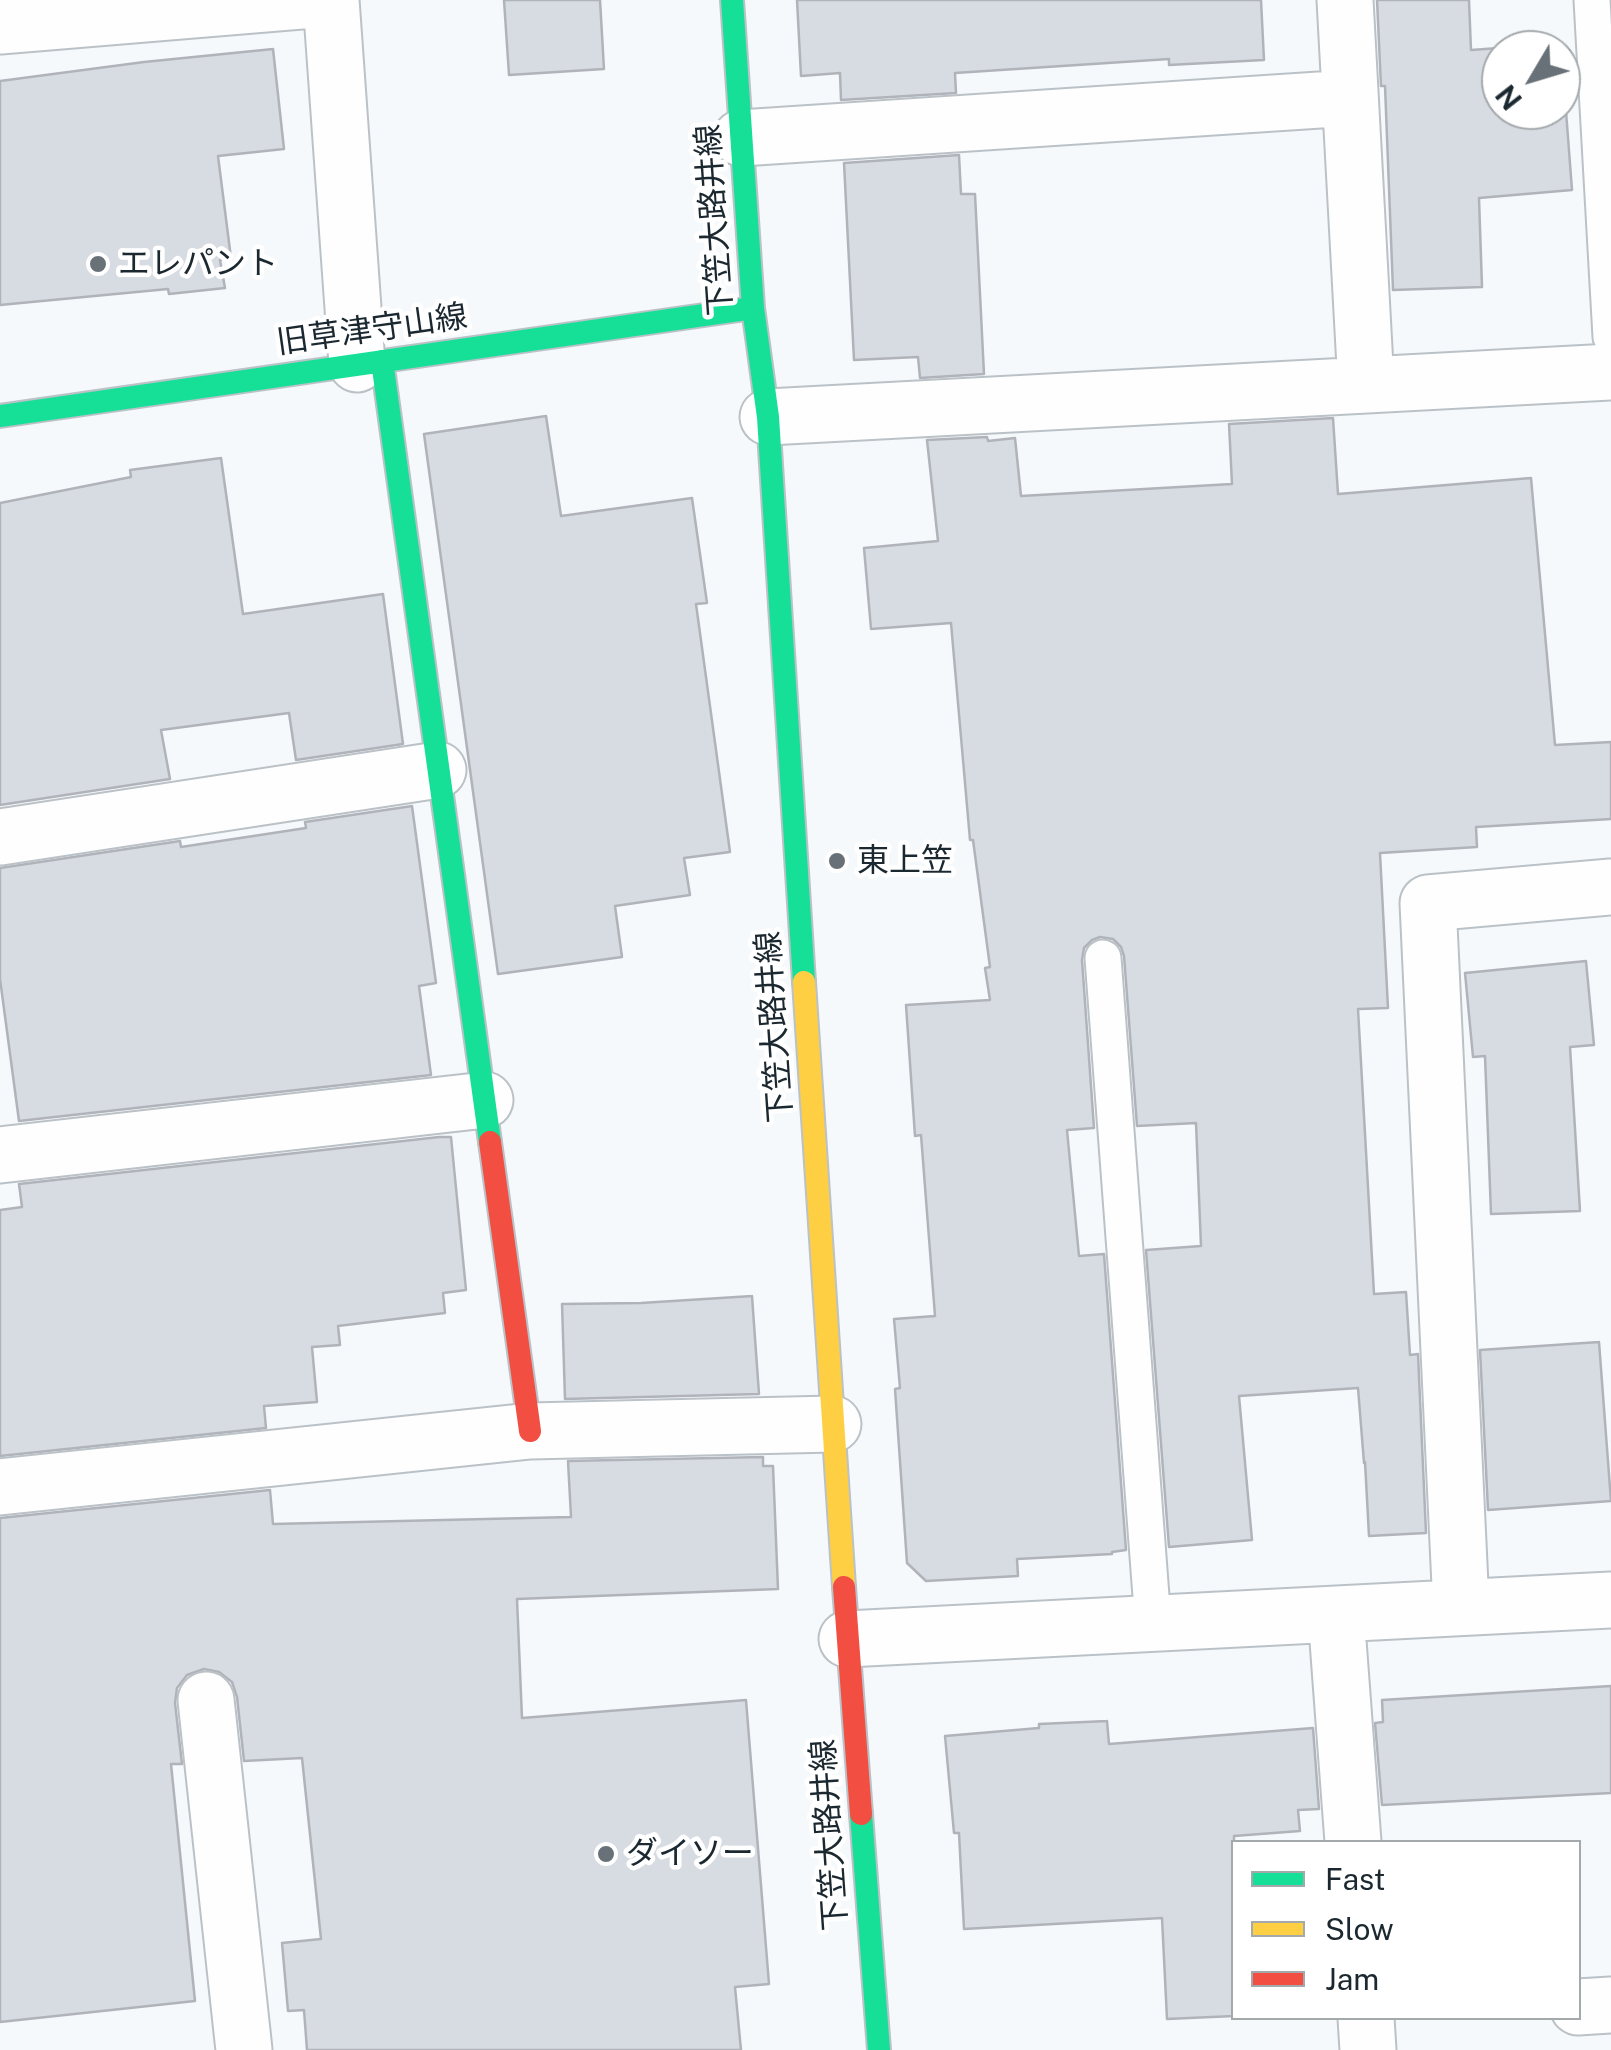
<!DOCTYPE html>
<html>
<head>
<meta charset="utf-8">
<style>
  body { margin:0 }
  #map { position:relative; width:1611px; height:2050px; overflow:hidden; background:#f6f9fb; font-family:"Public Sans",sans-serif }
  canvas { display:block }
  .legend { position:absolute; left:1231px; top:1840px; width:350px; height:180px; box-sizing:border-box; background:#fff; border:2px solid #a4a9ac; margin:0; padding:12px 18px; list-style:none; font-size:30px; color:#1b2830 }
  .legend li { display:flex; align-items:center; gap:20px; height:50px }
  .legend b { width:50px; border:2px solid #a4a9ac }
  .north { position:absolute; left:1481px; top:30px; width:100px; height:100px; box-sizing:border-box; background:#fff; border:2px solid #a4a9ac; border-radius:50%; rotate:232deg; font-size:28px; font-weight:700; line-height:40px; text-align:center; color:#1b2830 }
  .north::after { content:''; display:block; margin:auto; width:35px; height:45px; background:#687177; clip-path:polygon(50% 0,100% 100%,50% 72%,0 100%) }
</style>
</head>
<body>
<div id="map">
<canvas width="1611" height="2050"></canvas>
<ul class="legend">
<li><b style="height:12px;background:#16e098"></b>Fast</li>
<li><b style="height:12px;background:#ffcf43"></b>Slow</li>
<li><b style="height:12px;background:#f24e42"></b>Jam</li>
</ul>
<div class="north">N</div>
</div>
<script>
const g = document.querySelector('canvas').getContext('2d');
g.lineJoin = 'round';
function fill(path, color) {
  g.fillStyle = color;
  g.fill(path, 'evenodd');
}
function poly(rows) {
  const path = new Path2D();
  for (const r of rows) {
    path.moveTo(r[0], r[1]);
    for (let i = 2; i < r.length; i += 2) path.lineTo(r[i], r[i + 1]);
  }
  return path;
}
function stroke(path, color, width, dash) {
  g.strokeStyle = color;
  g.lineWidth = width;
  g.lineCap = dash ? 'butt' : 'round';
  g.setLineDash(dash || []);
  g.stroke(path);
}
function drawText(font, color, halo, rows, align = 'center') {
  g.font = font + ' "Public Sans","Noto Sans JP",sans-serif';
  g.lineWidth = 9;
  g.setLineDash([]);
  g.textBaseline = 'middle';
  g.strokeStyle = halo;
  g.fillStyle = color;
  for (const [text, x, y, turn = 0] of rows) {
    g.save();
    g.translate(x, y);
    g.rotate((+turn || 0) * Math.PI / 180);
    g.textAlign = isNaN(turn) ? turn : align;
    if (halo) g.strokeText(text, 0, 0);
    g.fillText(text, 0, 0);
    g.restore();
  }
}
const building = poly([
  [504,0,600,0,604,69,509,75,504,0],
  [797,0,1261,0,1264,60,1169,65,1169,59,955,73,956,93,841,100,840,73,801,76,797,0],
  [1377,0,1469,0,1471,50,1526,46,1526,50,1501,50,1501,110,1561,110,1561,86,1564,85,1572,190,1479,198,1482,287,1393,290,1385,86,1381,86,1377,0],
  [273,49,284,149,218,156,231,258,220,260,225,288,169,294,168,289,0,305,0,81,144,62,273,49],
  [959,155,961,194,975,194,984,374,920,378,918,357,854,360,844,163,959,155],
  [546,416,561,516,692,498,707,603,696,604,730,852,684,858,690,895,615,906,622,957,498,974,424,434,546,416],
  [1333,418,1338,494,1531,478,1555,745,1611,742,1611,819,1476,827,1477,847,1380,853,1388,1008,1358,1009,1374,1294,1406,1292,1410,1355,1418,1354,1426,1533,1369,1536,1365,1462,1364,1463,1358,1388,1239,1396,1252,1540,1169,1547,1146,1250,1201,1246,1196,1123,1137,1126,1124,956,1121,947,1113,939,1100,937,1092,940,1084,948,1082,960,1094,1128,1067,1130,1079,1256,1104,1254,1126,1550,1112,1552,1112,1554,1017,1559,1018,1576,926,1581,907,1563,895,1389,900,1388,894,1319,935,1316,921,1135,915,1136,906,1005,990,1000,985,968,990,967,973,840,970,840,951,623,871,629,864,548,938,541,927,440,987,437,988,441,1015,438,1021,496,1232,484,1229,424,1333,418],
  [221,458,243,614,383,594,403,744,296,760,289,713,161,730,170,779,0,805,0,503,131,477,130,470,221,458],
  [412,806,436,983,419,986,431,1075,19,1121,0,979,0,868,180,841,181,847,306,828,305,822,412,806],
  [1586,961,1594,1045,1570,1047,1580,1211,1491,1214,1485,1056,1473,1057,1465,973,1586,961],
  [439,1137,451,1137,466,1290,443,1293,445,1313,338,1326,340,1345,312,1347,317,1402,264,1406,266,1428,0,1456,0,1210,22,1207,19,1184,439,1137],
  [752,1296,759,1394,565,1399,562,1304,641,1303,752,1296],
  [1599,1342,1611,1501,1488,1510,1480,1350,1599,1342],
  [763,1457,763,1466,773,1466,778,1589,517,1599,522,1718,746,1700,769,1984,735,1987,741,2050,307,2050,304,2010,288,2011,282,1943,321,1939,302,1758,244,1761,237,1697,232,1682,219,1672,204,1669,187,1675,177,1688,175,1703,182,1764,171,1764,195,2001,0,2022,0,1518,270,1490,273,1524,571,1517,568,1461,763,1457],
  [1611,1686,1611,1793,1382,1805,1375,1723,1383,1722,1382,1700,1611,1686],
  [1107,1721,1109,1744,1313,1728,1319,1809,1298,1810,1300,1831,1234,1836,1234,2016,1167,2019,1162,1918,964,1929,959,1833,954,1833,945,1736,1039,1728,1039,1724,1107,1721]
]);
fill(building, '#d7dbe2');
stroke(building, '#b0b4ba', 2.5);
const lane = poly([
  [1592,0,1611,337],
  [1103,958,1153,1623]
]);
const street = poly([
  [331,0,357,364],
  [1345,0,1366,385],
  [0,26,313,0],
  [741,138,1350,98],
  [768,417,1611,372],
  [0,837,438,770],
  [0,1155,485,1100],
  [0,1487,530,1431,833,1424],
  [1461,1607,1428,903,1611,887],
  [1336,1614,1353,1842],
  [847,1639,1611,1600],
  [206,1700,244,2050],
  [1578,2007,1611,2005],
  [1366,2018,1368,2050]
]);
const fast = poly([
  [732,0,753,308,768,417,804,982],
  [382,361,490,1142],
  [0,416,753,308],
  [861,1814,879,2050]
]);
const slow = poly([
  [804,982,844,1587]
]);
const jam = poly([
  [490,1142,530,1431],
  [844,1587,861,1814]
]);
stroke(lane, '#bbc2c7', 39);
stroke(street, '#bbc2c7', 59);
stroke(fast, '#bbc2c7', 26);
stroke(slow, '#bbc2c7', 26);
stroke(jam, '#bbc2c7', 26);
stroke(lane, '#fefefe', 35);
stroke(street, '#fefefe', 55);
stroke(fast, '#16e098', 22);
stroke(slow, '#ffcf43', 22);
stroke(jam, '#f24e42', 22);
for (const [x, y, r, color] of [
  [98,264,10,"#687177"],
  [837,861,10,"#687177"],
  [606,1854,10,"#687177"]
]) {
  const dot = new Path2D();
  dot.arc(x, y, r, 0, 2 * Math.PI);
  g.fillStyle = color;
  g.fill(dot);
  stroke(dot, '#fff', 4);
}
drawText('32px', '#1b2830', '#fff', [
  ["下笠大路井線",715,220,-94],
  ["旧草津守山線",372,330,-8],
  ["下笠大路井線",775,1027,-94],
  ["下笠大路井線",830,1835,-94]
]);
drawText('32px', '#1b2830', '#fff', [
  ["エレパント",118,264],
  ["東上笠",857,861],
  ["ダイソー",626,1854]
], 'left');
</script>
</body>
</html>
